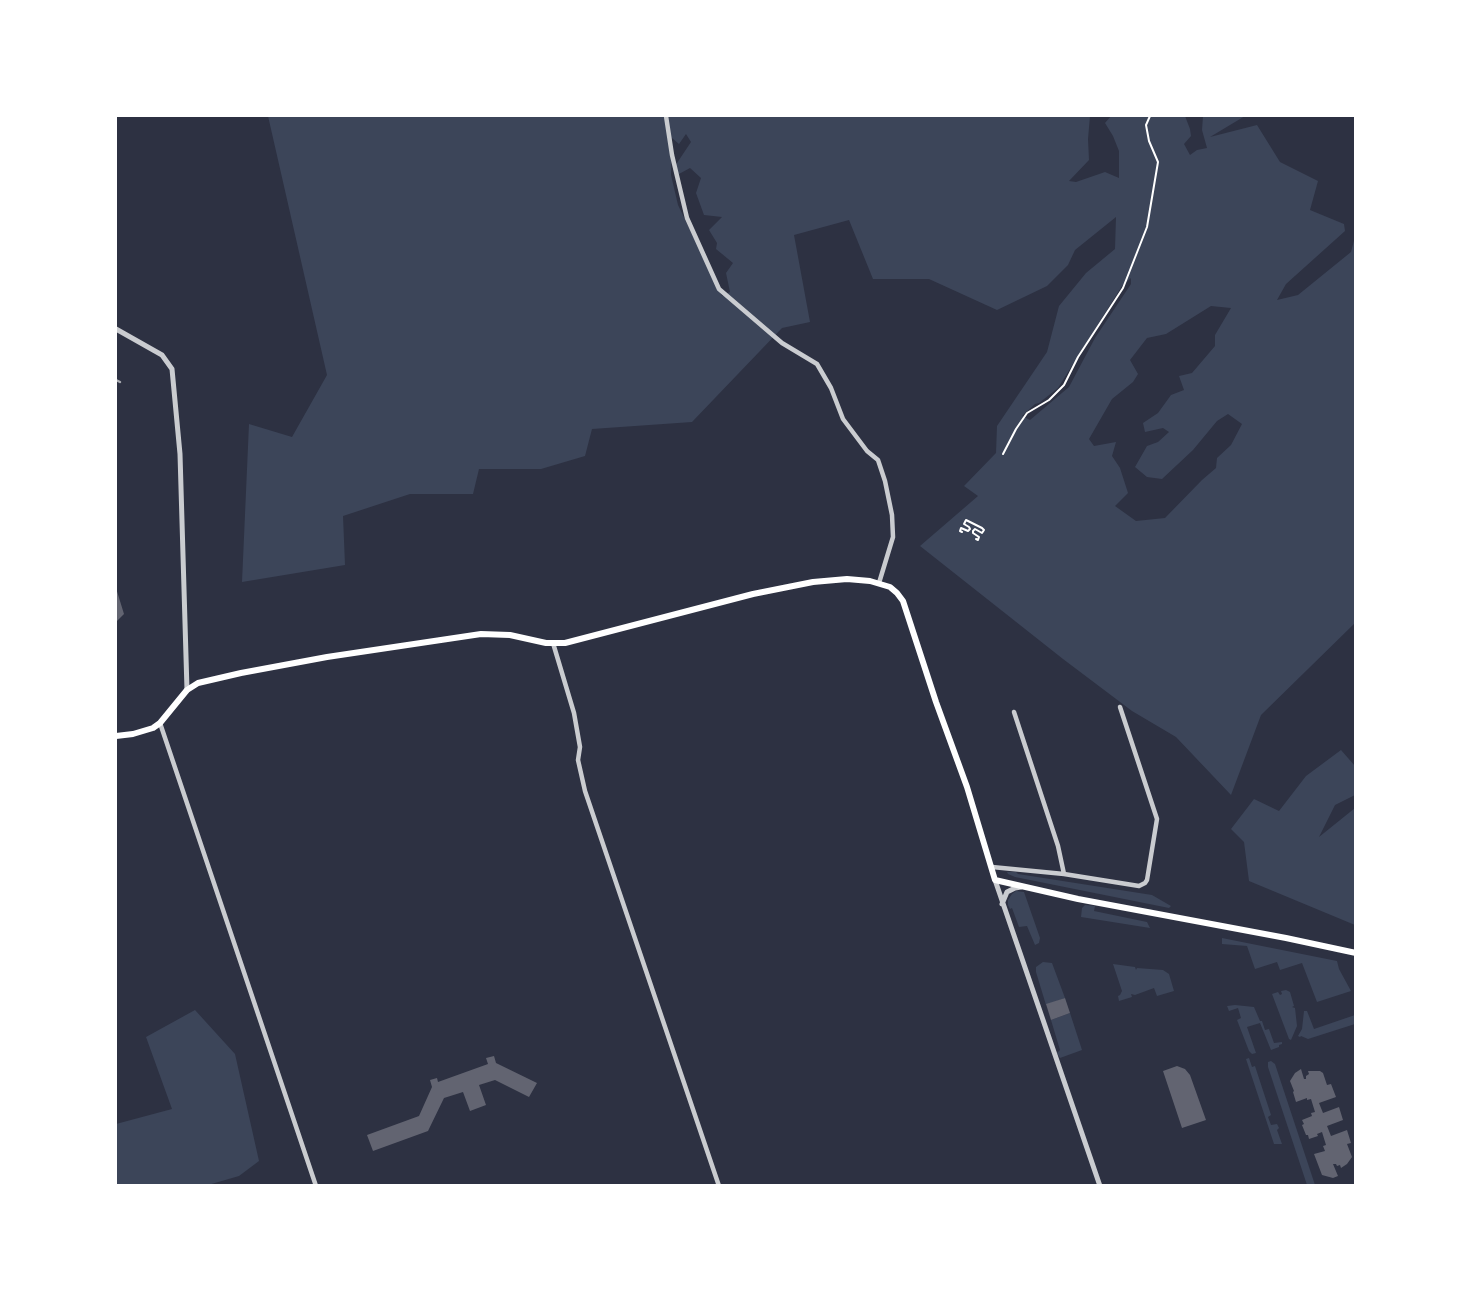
<!DOCTYPE html>
<html>
<head>
<meta charset="utf-8">
<style>
  body { margin:0 }
  #map { position:relative; width:1471px; height:1301px; overflow:hidden; background:#2d3142; font-family:"Libre Baskerville",serif }
  canvas { display:block }
  .frame { position:absolute; inset:0; border:117px solid #fff; pointer-events:none }
</style>
</head>
<body>
<div id="map">
<canvas width="1471" height="1301"></canvas>
<div class="frame"></div>
</div>
<script>
const g = document.querySelector('canvas').getContext('2d');
g.lineJoin = 'round';
function fill(path, color) {
  g.fillStyle = color;
  g.fill(path, 'evenodd');
}
function poly(rows) {
  const path = new Path2D();
  for (const r of rows) {
    path.moveTo(r[0], r[1]);
    for (let i = 2; i < r.length; i += 2) path.lineTo(r[i], r[i + 1]);
  }
  return path;
}
function stroke(path, color, width, dash) {
  g.strokeStyle = color;
  g.lineWidth = width;
  g.lineCap = dash ? 'butt' : 'round';
  g.setLineDash(dash || []);
  g.stroke(path);
}
fill(poly([
  [268,116,1090,116,1088,139,1089,160,1069,181,1076,182,1105,172,1119,178,1119,151,1113,136,1105,123,1111,116,1185,116,1190,129,1191,136,1184,144,1190,155,1197,150,1207,148,1202,130,1203,116,1245,116,1210,137,1257,125,1280,162,1318,181,1310,210,1344,224,1345,231,1286,284,1277,300,1298,295,1351,252,1355,237,1355,623,1261,715,1231,795,1176,737,1132,711,1063,659,920,546,978,496,964,486,996,453,997,426,1047,352,1059,306,1086,273,1115,249,1116,217,1075,250,1068,265,1047,286,997,310,929,279,873,279,849,220,794,235,810,322,782,328,692,422,592,429,585,456,541,469,479,469,473,494,410,494,343,516,345,565,242,582,249,424,292,437,327,375],
  [686,134,691,142,673,169,679,174,690,168,701,178,696,193,704,215,722,217,709,230,717,243,716,249,733,263,726,273,730,292,722,296,678,205,671,175,672,138,679,144],
  [1131,278,1131,284,1095,338,1069,387,1030,420,1022,416,1035,404,1039,403,1058,388,1122,286],
  [1211,306,1231,308,1215,335,1215,346,1192,373,1179,376,1184,390,1171,395,1158,413,1143,423,1145,432,1163,428,1169,432,1158,442,1147,446,1135,467,1147,477,1162,479,1193,450,1217,421,1228,414,1242,424,1231,445,1217,458,1216,468,1202,480,1165,518,1136,521,1115,506,1128,493,1120,468,1112,456,1116,442,1094,446,1089,439,1112,399,1133,382,1138,374,1130,360,1147,338,1166,334],
  [1341,750,1355,766,1355,795,1335,805,1319,837,1355,808,1355,925,1249,881,1244,842,1231,829,1254,799,1279,811,1306,776],
  [1007,872,1016,872,1018,874,1152,895,1171,906,1169,908,1015,877,1008,874],
  [1016,891,1024,892,1040,938,1039,943,1035,945,1027,926,1019,927,1012,908,1010,909,1008,905,1008,900,1012,894],
  [1085,905,1095,906,1094,911,1147,922,1150,928,1081,917,1082,908],
  [1222,938,1337,961,1339,969,1351,991,1317,1002,1302,963,1280,970,1277,962,1255,969,1247,946,1222,944],
  [1043,962,1052,963,1065,998,1046,1005,1036,972,1036,967],
  [1113,964,1135,967,1136,970,1137,968,1163,970,1169,974,1174,991,1157,996,1154,988,1135,995,1131,994,1132,997,1119,1001,1118,996,1120,995,1122,991],
  [1286,990,1290,992,1294,1006,1292,1007,1295,1008,1297,1026,1291,1040,1289,1039,1272,994,1278,992,1280,995,1282,994,1281,991],
  [1235,1005,1254,1007,1260,1021,1262,1021,1265,1030,1269,1029,1274,1043,1282,1042,1282,1044,1279,1045,1279,1047,1271,1050,1260,1023,1247,1027,1256,1053,1252,1054,1249,1051,1237,1020,1241,1018,1238,1008,1229,1011,1227,1006],
  [195,1010,235,1054,259,1161,239,1176,208,1185,116,1185,116,1124,172,1109,146,1037],
  [1304,1011,1307,1011,1314,1029,1355,1015,1355,1024,1308,1039,1301,1036,1300,1037,1298,1036,1302,1029],
  [1070,1013,1082,1050,1060,1058,1057,1053,1060,1050,1051,1020],
  [1249,1058,1252,1067,1255,1066,1271,1115,1268,1117,1271,1125,1277,1124,1279,1128,1277,1130,1282,1144,1274,1144,1246,1059],
  [1271,1061,1275,1064,1315,1185,1307,1185,1268,1067,1268,1062]
]), '#3c4559');
fill(poly([
  [116,588,124,614,116,622],
  [1065,998,1070,1013,1051,1020,1046,1004],
  [494,1056,496,1063,537,1083,529,1097,495,1080,479,1085,486,1105,470,1111,463,1092,444,1098,428,1131,373,1151,367,1135,419,1116,432,1087,430,1080,437,1078,438,1082,488,1064,486,1058],
  [1177,1066,1185,1069,1190,1075,1206,1120,1182,1128,1163,1071],
  [1301,1069,1304,1079,1306,1079,1306,1076,1309,1074,1308,1071,1320,1071,1323,1073,1327,1085,1331,1084,1336,1097,1319,1103,1323,1113,1339,1107,1343,1120,1327,1126,1331,1136,1347,1130,1351,1143,1347,1144,1352,1157,1347,1164,1341,1168,1340,1165,1337,1166,1336,1164,1333,1164,1338,1176,1333,1178,1322,1175,1314,1154,1325,1151,1323,1146,1326,1145,1322,1132,1317,1134,1318,1136,1309,1139,1308,1135,1306,1135,1302,1125,1304,1124,1302,1120,1312,1116,1311,1113,1315,1112,1311,1099,1307,1100,1307,1098,1296,1102,1293,1092,1294,1091,1290,1081,1295,1073]
]), '#626471');
stroke(poly([
  [1003,454,1016,429,1027,413,1049,400,1064,385,1078,357,1123,288,1147,227,1158,162,1149,141,1146,125,1150,116],
  [962,532,960,531,961,528,968,531,970,529,969,527,964,524,966,520,982,528,984,530,982,533,975,529,973,531,973,533,979,537,978,540,976,539]
]), '#fff', 2);
stroke(poly([
  [666,116,672,155,687,218,719,289,782,343,817,364,831,388,843,419,867,451,878,460,885,481,892,515,893,537,879,583],
  [553,643,574,713,580,747,578,760,585,791,719,1186],
  [1014,712,1058,846,1064,874],
  [160,723,316,1186],
  [992,867,1064,874,1139,886,1145,883,1147,880,1157,819,1120,707]
]), '#caccd0', 4.5);
stroke(poly([
  [116,329,162,355,172,369,180,454,187,690],
  [995,880,1100,1186],
  [1002,904,1007,892,1015,888,1021,887]
]), '#caccd0', 5);
stroke(poly([
  [116,736,133,734,153,728,160,723,187,690,198,683,241,673,327,657,481,634,510,635,546,643,565,643,753,594,813,582,847,579,870,581,890,587,897,593,903,601,936,702,967,787,995,880,1078,899,1286,938,1356,953]
]), '#fff', 6);
stroke(poly([
  [116,380,120,382]
]), '#abadb3', 2.5);
</script>
</body>
</html>
